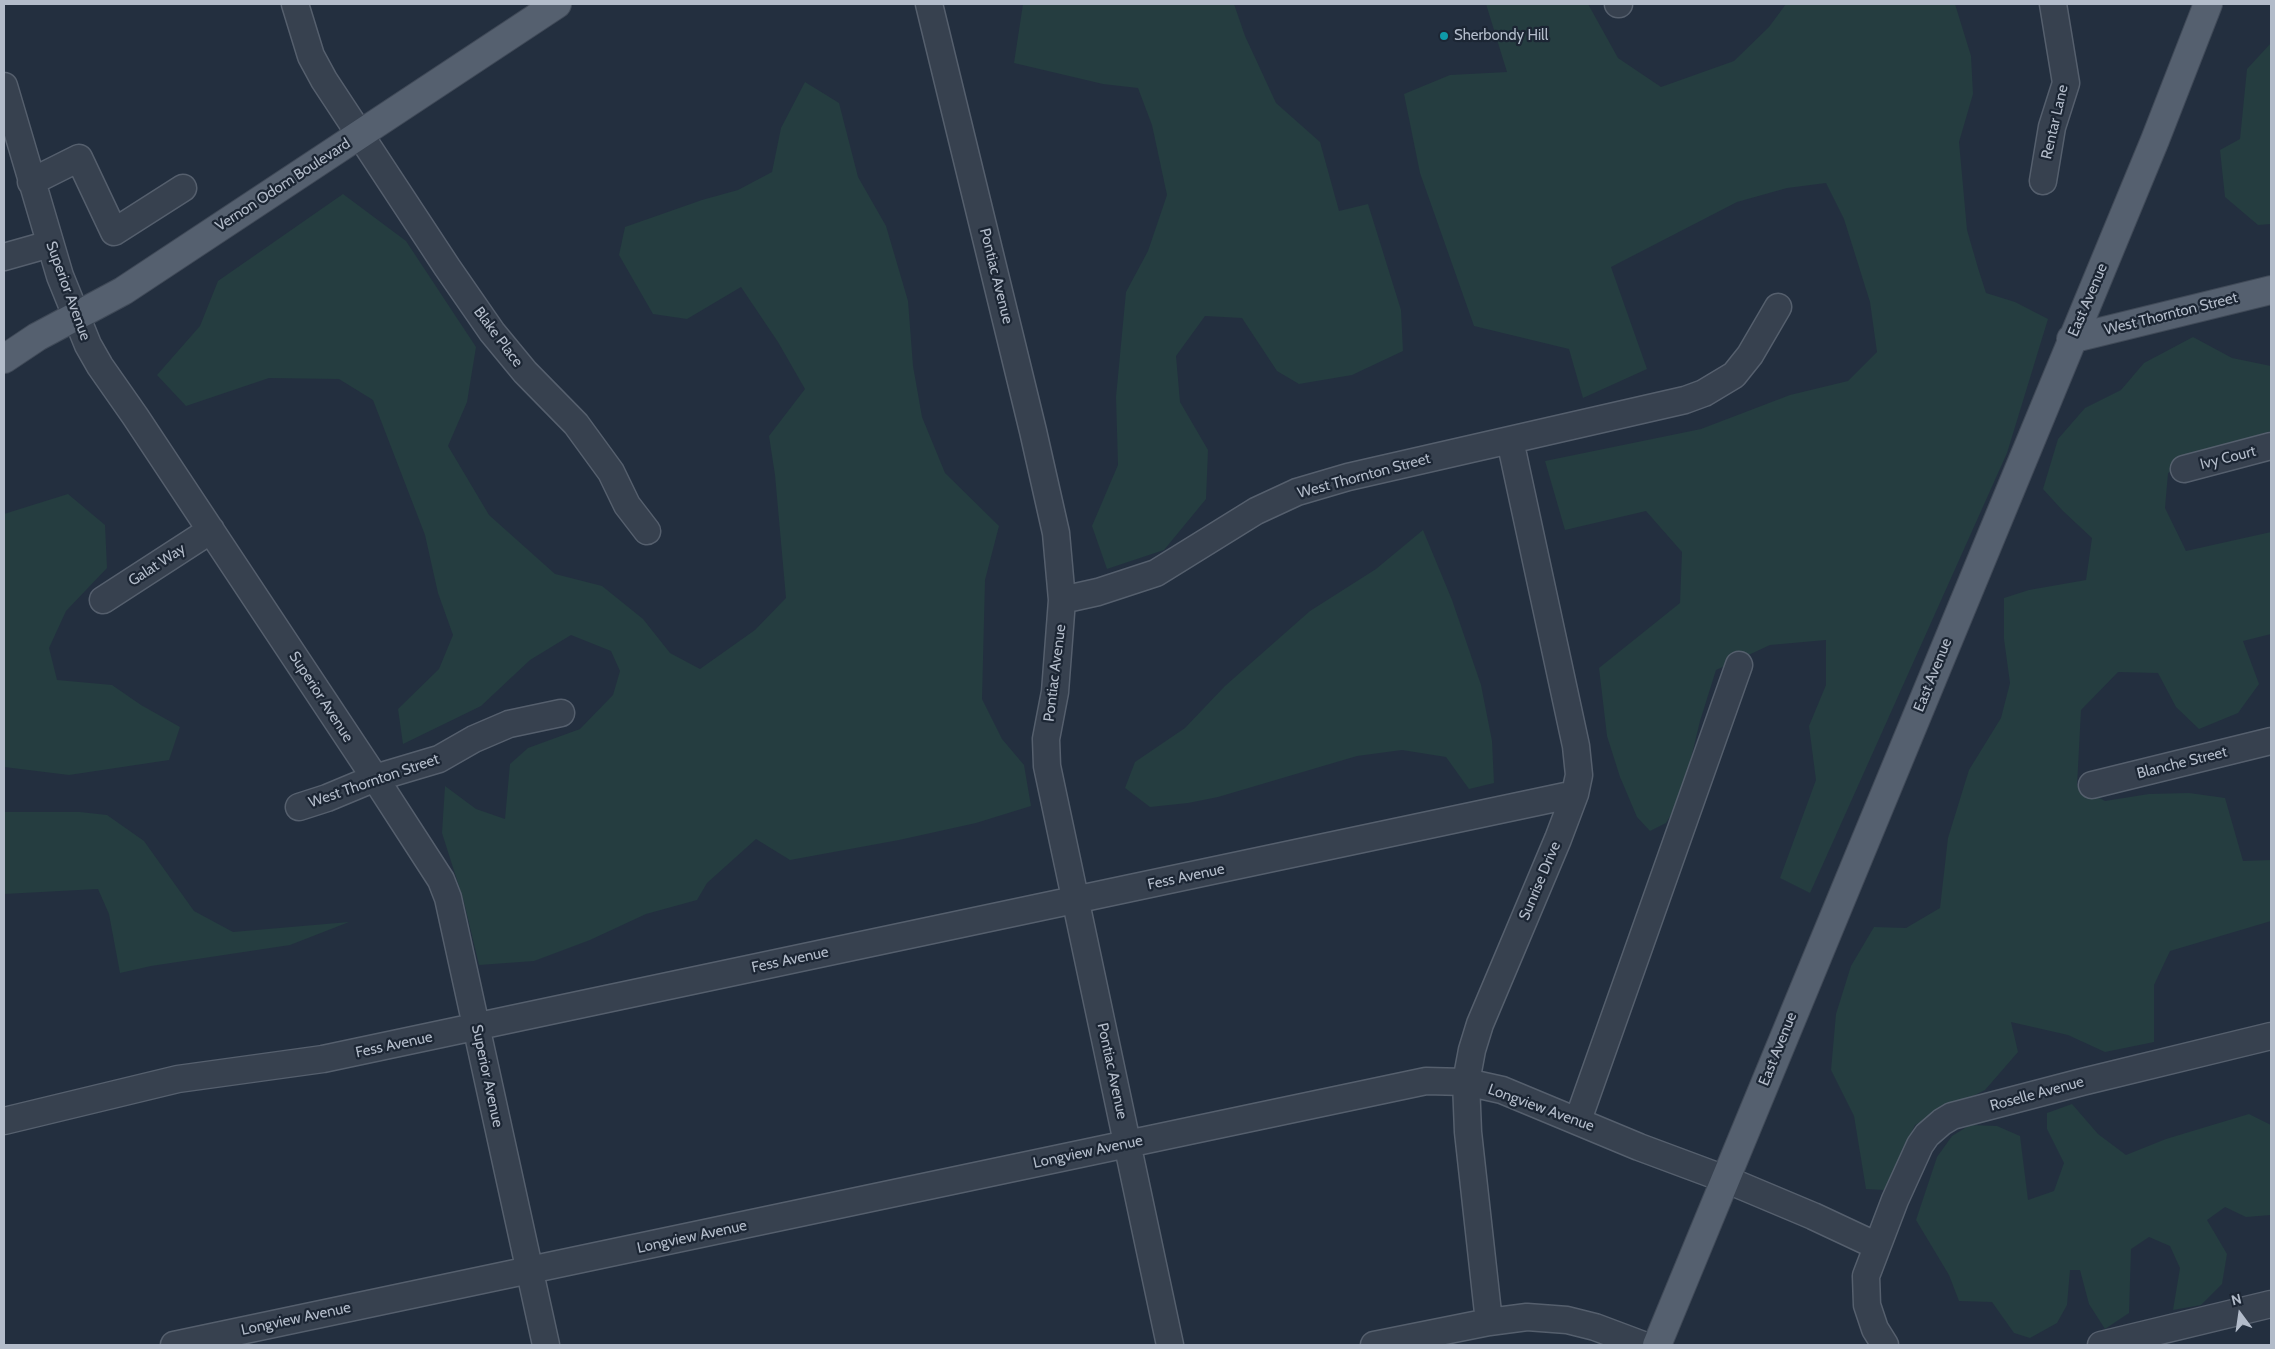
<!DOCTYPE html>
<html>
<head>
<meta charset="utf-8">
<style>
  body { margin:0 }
  #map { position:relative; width:2275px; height:1349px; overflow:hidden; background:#232f3f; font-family:Cabin,sans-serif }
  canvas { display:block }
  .frame { position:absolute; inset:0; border:5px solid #b3bcca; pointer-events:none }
  .north { position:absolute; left:2215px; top:1289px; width:50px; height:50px; -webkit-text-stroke:4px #1c2634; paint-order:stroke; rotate:346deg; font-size:14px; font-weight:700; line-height:20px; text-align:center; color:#b3bcca }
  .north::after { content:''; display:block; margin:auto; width:18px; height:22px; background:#b3bcca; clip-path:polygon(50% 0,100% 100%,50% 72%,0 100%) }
</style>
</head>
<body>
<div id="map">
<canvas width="2275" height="1349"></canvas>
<div class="frame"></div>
<div class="north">N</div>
</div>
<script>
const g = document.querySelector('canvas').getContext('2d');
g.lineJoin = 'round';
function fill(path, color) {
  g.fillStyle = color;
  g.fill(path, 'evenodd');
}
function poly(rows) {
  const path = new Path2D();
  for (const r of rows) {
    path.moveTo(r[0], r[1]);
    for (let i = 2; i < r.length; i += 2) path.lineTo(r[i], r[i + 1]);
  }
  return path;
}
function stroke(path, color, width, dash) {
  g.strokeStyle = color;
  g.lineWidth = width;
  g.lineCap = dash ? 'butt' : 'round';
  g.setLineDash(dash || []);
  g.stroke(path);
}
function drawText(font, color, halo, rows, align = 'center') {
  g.font = font + ' Cabin,sans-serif';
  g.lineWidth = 4.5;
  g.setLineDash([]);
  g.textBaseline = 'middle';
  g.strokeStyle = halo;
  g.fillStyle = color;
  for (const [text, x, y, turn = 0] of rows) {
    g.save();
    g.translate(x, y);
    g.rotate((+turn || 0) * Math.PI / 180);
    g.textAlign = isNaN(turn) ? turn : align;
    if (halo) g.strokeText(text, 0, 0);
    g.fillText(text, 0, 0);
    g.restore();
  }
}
fill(poly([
  [1023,4,1234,4,1245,36,1276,103,1320,142,1339,211,1368,204,1401,310,1403,351,1352,375,1299,384,1277,371,1242,318,1205,316,1176,356,1180,402,1208,450,1206,499,1164,550,1107,569,1092,526,1118,465,1116,397,1126,292,1148,251,1167,195,1152,125,1138,88,1103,84,1014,63],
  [1486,4,1588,4,1618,58,1661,87,1734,61,1769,27,1786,4,1955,4,1971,56,1973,94,1959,142,1967,230,1978,268,1986,293,2015,302,2048,319,2007,453,1810,893,1780,878,1816,780,1809,726,1826,685,1826,640,1770,645,1716,670,1700,721,1682,796,1666,823,1650,831,1637,817,1620,777,1607,736,1599,668,1680,603,1682,552,1646,511,1565,530,1545,461,1701,429,1790,395,1848,381,1877,352,1870,302,1844,219,1826,183,1787,188,1737,202,1611,267,1647,369,1583,398,1569,349,1474,326,1420,173,1404,94,1450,75,1507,72],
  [2271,43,2271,224,2258,225,2225,197,2220,150,2240,139,2247,69],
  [805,82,839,103,858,177,886,226,908,301,913,366,922,417,945,473,999,526,985,580,982,699,1002,739,1024,765,1031,806,976,823,899,840,790,860,756,839,707,883,697,900,646,914,590,940,534,961,479,965,464,902,442,833,445,786,476,809,505,819,510,764,528,748,580,729,613,695,620,671,611,651,571,635,530,660,481,706,403,744,398,709,439,669,453,635,438,593,425,535,373,400,339,379,269,378,186,406,157,375,200,326,218,281,343,194,406,241,476,347,467,402,448,446,489,515,555,574,602,586,643,619,670,653,700,669,755,630,786,598,775,475,769,436,805,389,778,342,741,287,687,319,653,314,619,255,625,227,702,200,738,190,772,172,781,128],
  [2193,337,2232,358,2271,366,2271,431,2217,448,2168,473,2165,508,2186,551,2271,532,2271,634,2243,641,2259,684,2238,713,2199,729,2176,707,2158,673,2118,672,2081,710,2077,786,2105,801,2149,794,2189,793,2225,798,2243,861,2271,860,2271,921,2170,951,2154,985,2154,1042,2105,1052,2068,1035,2011,1022,2018,1052,1985,1090,1915,1125,1884,1190,1866,1189,1854,1116,1831,1070,1836,1014,1851,966,1874,927,1906,928,1940,908,1948,838,1969,770,2001,718,2010,683,2004,639,2004,598,2029,590,2086,580,2092,538,2063,511,2043,489,2058,439,2085,408,2121,390,2144,363],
  [68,494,105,525,107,568,66,611,49,648,57,680,112,685,141,705,180,727,169,760,69,775,4,767,4,514],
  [1423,530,1452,600,1481,685,1492,741,1494,783,1469,789,1446,757,1402,750,1357,756,1218,797,1188,803,1150,807,1125,788,1135,762,1185,728,1225,686,1310,611,1376,569],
  [4,812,80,812,107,815,144,841,194,911,233,932,349,922,290,945,151,966,120,973,109,914,98,889,4,894],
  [2072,1104,2098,1134,2126,1155,2166,1139,2249,1114,2271,1125,2271,1215,2246,1217,2225,1207,2207,1220,2227,1254,2222,1284,2201,1305,2173,1310,2180,1268,2170,1246,2149,1237,2131,1249,2129,1313,2105,1329,2089,1304,2080,1270,2070,1270,2067,1305,2057,1323,2030,1338,2014,1333,1992,1302,1959,1301,1949,1275,1916,1220,1937,1157,1952,1136,1970,1125,1997,1126,2020,1136,2028,1200,2054,1191,2064,1163,2047,1129,2047,1113]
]), '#253d40');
const minor = poly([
  [295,4,311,56,324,80,447,267,492,332,525,372,576,424,611,472,627,505,647,531],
  [929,4,1033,431,1056,533,1062,600,1055,692,1046,739,1047,766,1170,1345],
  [1618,4,1619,4],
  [4,86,60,276,88,345,100,366,135,416,375,778,441,880,448,898,546,1345],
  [2043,181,2052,127,2066,83,2053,4],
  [31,182,79,158,114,232,183,188],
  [4,257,50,244],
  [2184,469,2271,446],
  [103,600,211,530],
  [1062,600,1098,592,1156,573,1256,511,1297,492,1348,477,1685,400,1704,393,1734,375,1750,355,1778,307],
  [2092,785,2271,741],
  [299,807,327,798,375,778,439,759,474,739,509,724,561,713],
  [1578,1120,1739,665],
  [4,1121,178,1079,323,1059,1575,794],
  [1489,1322,1468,1132,1466,1082,1472,1050,1480,1024,1558,839,1575,794,1579,775,1576,746,1510,440],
  [174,1345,1426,1081,1466,1082,1502,1090,1639,1147,1725,1179,1813,1216,1877,1246],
  [1374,1345,1489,1322,1527,1317,1567,1320,1595,1327,1643,1345],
  [1885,1345,1875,1329,1867,1305,1866,1276,1895,1200,1920,1145,1927,1135,1942,1122,1952,1116,2082,1082,2271,1036],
  [2101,1345,2271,1304]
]);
const major = poly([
  [2071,339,2271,290],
  [4,359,37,337,123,291,557,4],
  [1657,1345,2155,140,2208,4]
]);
stroke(minor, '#555f6d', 29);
stroke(major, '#404a58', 30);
stroke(minor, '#37414f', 26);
stroke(major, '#55606f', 28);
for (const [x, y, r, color] of [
  [1444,36,5,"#0f9aa8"]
]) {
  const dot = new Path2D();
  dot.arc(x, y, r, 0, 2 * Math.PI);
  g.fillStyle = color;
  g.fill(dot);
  stroke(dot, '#1c2634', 2);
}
drawText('15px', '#b3bcca', '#1c2634', [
  ["Sherbondy Hill",1454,36]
], 'left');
drawText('15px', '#b3bcca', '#1c2634', [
  ["Rentar Lane",2055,122,-77],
  ["Vernon Odom Boulevard",283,185,-33],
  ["Pontiac Avenue",996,276,76],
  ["Superior Avenue",68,291,70],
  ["East Avenue",2088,300,-67],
  ["West Thornton Street",2171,314,-14],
  ["Blake Place",498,337,53],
  ["Ivy Court",2228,458,-14],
  ["West Thornton Street",1364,476,-15],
  ["Galat Way",157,565,-33],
  ["Pontiac Avenue",1055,673,-83],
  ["East Avenue",1933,675,-68],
  ["Superior Avenue",321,697,57],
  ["Blanche Street",2182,763,-14],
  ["West Thornton Street",374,781,-19],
  ["Fess Avenue",1186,877,-12],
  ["Sunrise Drive",1540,881,-67],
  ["Fess Avenue",790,960,-12],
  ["Fess Avenue",394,1045,-12],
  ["East Avenue",1778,1049,-68],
  ["Pontiac Avenue",1112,1071,78],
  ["Superior Avenue",487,1076,78],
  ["Roselle Avenue",2037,1094,-15],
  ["Longview Avenue",1541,1108,20],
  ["Longview Avenue",1088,1152,-12],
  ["Longview Avenue",692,1237,-12],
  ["Longview Avenue",296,1319,-12]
]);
</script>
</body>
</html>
